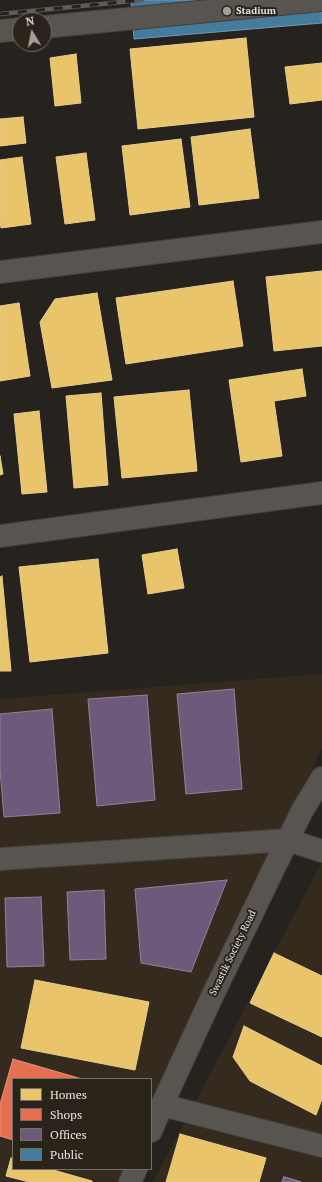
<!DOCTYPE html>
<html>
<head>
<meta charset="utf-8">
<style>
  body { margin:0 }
  #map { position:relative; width:322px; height:1182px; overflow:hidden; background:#26221e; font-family:"PT Serif",serif }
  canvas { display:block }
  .legend { position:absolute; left:12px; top:1078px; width:140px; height:92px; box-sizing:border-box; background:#2a231a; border:1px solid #766f68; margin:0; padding:5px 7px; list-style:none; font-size:12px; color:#e7e2dc }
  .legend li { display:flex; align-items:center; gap:8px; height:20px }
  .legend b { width:20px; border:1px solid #766f68 }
  .north { position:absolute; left:12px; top:12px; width:40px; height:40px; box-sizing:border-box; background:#2a231a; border:1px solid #766f68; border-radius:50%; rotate:350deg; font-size:11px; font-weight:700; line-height:16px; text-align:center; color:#e7e2dc }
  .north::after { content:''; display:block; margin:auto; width:14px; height:18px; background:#a39f9a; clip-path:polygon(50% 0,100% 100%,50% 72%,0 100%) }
</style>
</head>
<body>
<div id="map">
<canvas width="322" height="1182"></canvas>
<ul class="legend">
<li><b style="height:11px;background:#e9c46a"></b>Homes</li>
<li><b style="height:11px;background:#e76f51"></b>Shops</li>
<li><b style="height:11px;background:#6d597a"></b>Offices</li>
<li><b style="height:11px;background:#457b9d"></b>Public</li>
</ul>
<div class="north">N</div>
</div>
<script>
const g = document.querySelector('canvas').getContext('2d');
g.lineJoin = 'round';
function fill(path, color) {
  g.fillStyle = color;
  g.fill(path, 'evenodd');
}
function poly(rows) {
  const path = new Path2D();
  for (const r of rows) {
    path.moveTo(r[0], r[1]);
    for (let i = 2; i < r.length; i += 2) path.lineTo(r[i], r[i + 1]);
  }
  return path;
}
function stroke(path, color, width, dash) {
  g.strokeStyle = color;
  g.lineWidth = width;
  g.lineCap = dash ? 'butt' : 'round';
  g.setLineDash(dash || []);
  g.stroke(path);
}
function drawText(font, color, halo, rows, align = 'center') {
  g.font = font + ' "PT Serif",serif';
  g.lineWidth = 4;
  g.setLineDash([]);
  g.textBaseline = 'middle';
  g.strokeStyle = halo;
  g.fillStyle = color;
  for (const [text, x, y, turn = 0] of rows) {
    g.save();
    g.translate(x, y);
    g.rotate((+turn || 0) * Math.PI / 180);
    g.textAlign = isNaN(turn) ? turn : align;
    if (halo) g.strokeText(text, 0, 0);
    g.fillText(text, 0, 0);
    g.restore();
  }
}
fill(poly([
  [322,674,322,748,151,1124,151,1079,13,1079,13,1169,131,1169,125,1182,0,1182,0,699],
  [322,862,322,1182,153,1182]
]), '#342a1d');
const homes = poly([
  [246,38,254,117,138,129,130,49,246,38],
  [76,54,81,103,55,106,50,58,76,54],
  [322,63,322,100,290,104,285,67,322,63],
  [23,117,26,143,0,146,0,119,23,117],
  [250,129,259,198,199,205,191,137,250,129],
  [181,139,190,207,130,215,122,146,181,139],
  [86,153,95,220,65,224,56,157,86,153],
  [22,157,31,224,1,228,0,222,0,160,22,157],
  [322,271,322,346,274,351,266,277,322,271],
  [233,281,243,346,126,364,116,298,233,281],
  [97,293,112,380,52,388,40,322,55,299,97,293],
  [19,303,30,376,0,381,0,306,19,303],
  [302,369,306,396,274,401,282,456,241,462,229,380,302,369],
  [189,390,197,471,122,478,114,397,189,390],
  [101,393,108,485,74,488,66,396,101,393],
  [39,411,47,492,22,494,14,414,39,411],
  [0,456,3,474,0,475,0,456],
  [177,549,184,588,148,594,142,555,177,549],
  [98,559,108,653,30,662,19,567,98,559],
  [2,576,11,671,0,671,0,577,2,576],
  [274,953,322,976,322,1037,250,1003,274,953],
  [35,980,149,1002,135,1070,21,1048,35,980],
  [244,1026,322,1066,322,1099,316,1115,250,1081,233,1057,244,1026],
  [180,1134,266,1158,259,1182,166,1182,180,1134],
  [11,1158,13,1159,13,1169,50,1169,92,1181,92,1182,29,1182,6,1176,11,1158]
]);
fill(homes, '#e9c46a');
stroke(homes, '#e8cd8c', 1);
const shops = poly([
  [13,1059,82,1079,13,1079,13,1140,0,1136,0,1104,13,1059],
  [284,1177,301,1182,282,1182,284,1177]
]);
fill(shops, '#e76f51');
stroke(shops, '#e7927b', 1);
const offices = poly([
  [234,689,242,789,186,794,177,694,234,689],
  [147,695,155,800,97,806,88,699,147,695],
  [52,709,60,813,4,817,0,770,0,714,52,709],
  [227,880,191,972,141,963,135,889,227,880],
  [104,890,106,959,70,960,67,892,104,890],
  [41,897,44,966,7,967,5,898,41,897],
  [284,1177,301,1182,282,1182,284,1177]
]);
fill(offices, '#6d597a');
stroke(offices, '#928297', 1);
const public = poly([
  [131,0,322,0,322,23,134,39,131,0]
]);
fill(public, '#457b9d');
stroke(public, '#769ab0', 1);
const street = poly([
  [0,272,322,232],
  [0,536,322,493],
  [0,859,288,840,322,851],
  [162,1105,322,1146],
  [151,1131,162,1105,209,1003,273,870,302,811,322,778],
  [130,1182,136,1169]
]);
const secondary = poly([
  [44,27,322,0],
  [0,31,20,29]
]);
stroke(street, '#423f3a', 24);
stroke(secondary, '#423f3a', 24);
stroke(street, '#585551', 22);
stroke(secondary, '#585551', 22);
const rail = poly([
  [0,14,142,0]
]);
stroke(rail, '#5f5c59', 4.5);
stroke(rail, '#2a231a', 3, [9]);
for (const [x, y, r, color] of [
  [227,11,5,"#a39f9a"]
]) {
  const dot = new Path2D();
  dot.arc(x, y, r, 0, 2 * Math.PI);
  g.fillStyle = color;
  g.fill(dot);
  stroke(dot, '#2a231a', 1.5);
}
drawText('bold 10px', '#e7e2dc', '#2a231a', [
  ["Stadium",236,11]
], 'left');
drawText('10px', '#e7e2dc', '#2a231a', [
  ["Swastik Society Road",233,953,-64]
]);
</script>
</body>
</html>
